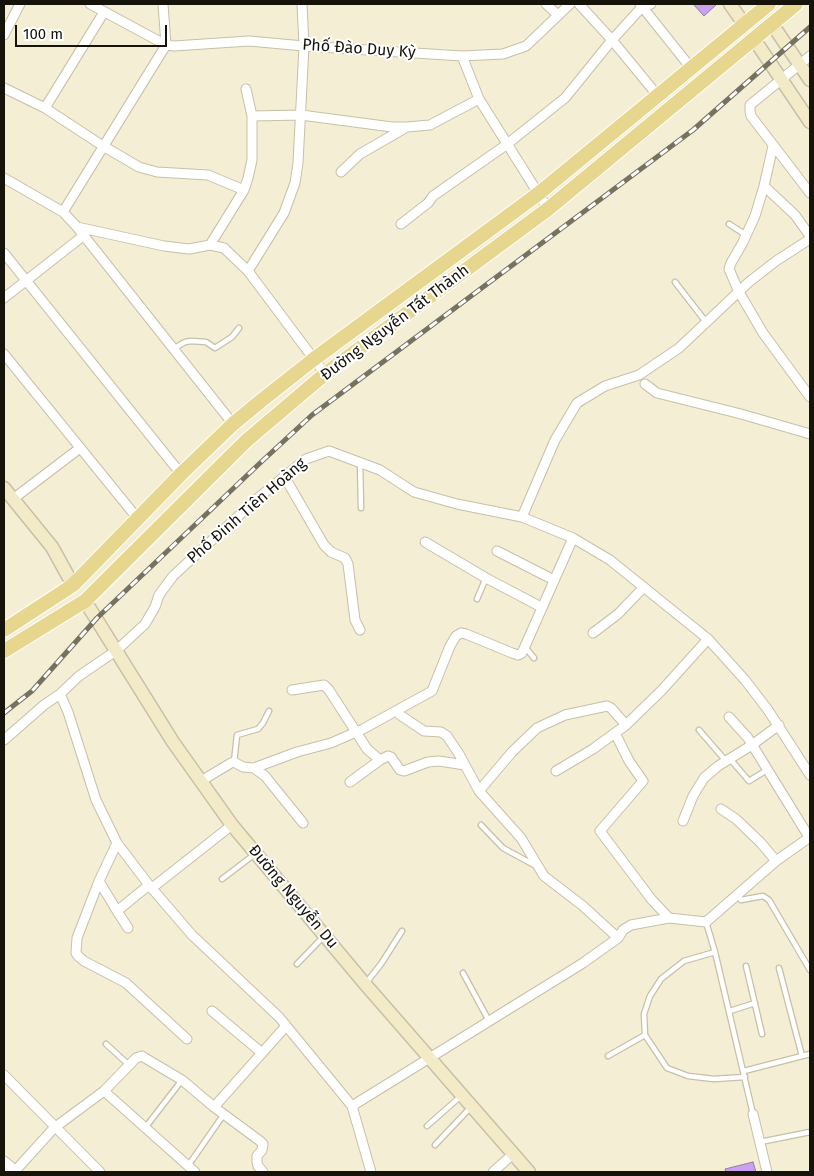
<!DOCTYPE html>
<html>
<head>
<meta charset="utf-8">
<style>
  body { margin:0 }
  #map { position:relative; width:814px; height:1176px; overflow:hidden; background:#f4eed4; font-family:"Fira Sans",sans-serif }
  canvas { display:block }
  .frame { position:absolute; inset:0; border:5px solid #15130a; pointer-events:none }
  .scale { position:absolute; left:15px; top:25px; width:152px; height:22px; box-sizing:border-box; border:2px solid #15130a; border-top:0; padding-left:6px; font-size:15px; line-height:18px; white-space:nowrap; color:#15130a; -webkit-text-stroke:4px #fff; paint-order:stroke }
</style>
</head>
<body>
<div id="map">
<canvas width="814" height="1176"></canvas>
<div class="frame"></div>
<div class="scale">100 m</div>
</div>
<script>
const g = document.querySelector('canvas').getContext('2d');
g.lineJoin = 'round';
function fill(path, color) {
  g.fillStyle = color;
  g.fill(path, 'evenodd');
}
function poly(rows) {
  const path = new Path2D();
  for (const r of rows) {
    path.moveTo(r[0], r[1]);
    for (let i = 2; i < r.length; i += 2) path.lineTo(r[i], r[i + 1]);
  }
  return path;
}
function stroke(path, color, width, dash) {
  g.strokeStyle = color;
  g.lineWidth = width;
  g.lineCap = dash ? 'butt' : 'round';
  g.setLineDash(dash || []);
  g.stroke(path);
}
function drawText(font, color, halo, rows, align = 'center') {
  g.font = font + ' "Fira Sans",sans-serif';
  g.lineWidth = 4;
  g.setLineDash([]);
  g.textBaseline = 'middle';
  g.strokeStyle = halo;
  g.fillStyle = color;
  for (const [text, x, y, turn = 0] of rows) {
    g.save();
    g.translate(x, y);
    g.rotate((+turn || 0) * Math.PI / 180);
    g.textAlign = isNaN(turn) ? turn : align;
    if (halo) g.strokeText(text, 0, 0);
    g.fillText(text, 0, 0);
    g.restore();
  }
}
const building = poly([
  [693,4,717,4,704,16,693,4],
  [753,1162,756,1172,726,1172,725,1169,753,1162]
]);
fill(building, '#cb9ff2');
stroke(building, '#8e8398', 1);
const lane = poly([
  [729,224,746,235],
  [675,282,706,322],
  [173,349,185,342,191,341,206,342,215,348,232,337,239,328],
  [360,463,361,508],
  [477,599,486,578],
  [526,648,534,658],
  [699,730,726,761],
  [730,759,749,781,767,770],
  [234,762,237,735,258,729,263,723,269,711],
  [481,825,503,848,536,866],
  [222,879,255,854],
  [737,895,741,900,763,896,769,900,810,970],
  [706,922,715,952,753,1114],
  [715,952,684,961,661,979,650,996,644,1014,645,1035,667,1068,688,1076,714,1079,745,1077],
  [297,964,324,936],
  [746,966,762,1034],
  [779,968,802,1056],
  [463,973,489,1021],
  [366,983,381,964,402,931],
  [730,1011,755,1003],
  [106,1044,129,1065],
  [608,1056,645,1035],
  [744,1071,810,1054],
  [427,1126,461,1096],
  [145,1128,182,1080],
  [760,1142,810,1132],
  [435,1145,471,1107],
  [188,1166,224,1114]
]);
const street = poly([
  [90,4,166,45,174,46,249,41,304,46,462,56,479,99,548,209],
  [546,4,558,15],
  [579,4,612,40,658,96],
  [640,4,691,68],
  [4,35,20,4],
  [462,56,503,54,526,46,570,4],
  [810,56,750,105,750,111,751,116,810,193],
  [4,88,45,108,103,146,139,167,157,172,208,175,244,190],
  [246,89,252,116],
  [45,108,104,12],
  [773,146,764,186,755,216,742,244,731,263,729,269,739,292,763,333,810,397],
  [341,172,360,154,405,128],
  [4,178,63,212,77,227,233,424],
  [764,186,795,215,810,236],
  [63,212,166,45,163,4],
  [401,224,428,203,433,196,506,145,565,98,612,40,642,7,651,4],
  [77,227,164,246,189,249,210,245,224,248,248,271,325,374],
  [210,245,244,190,248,178,252,160,252,116,301,115,392,127,407,127,430,125,479,99],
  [4,253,181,474],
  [248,271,284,213,295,183,298,163,304,46,302,4],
  [4,298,83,236],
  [4,354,138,519],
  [645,384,657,393,741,414,810,434],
  [284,476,324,545,331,552,345,558,348,564,355,620,360,630],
  [13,499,80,448],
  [522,517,555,440,577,403,605,386,639,375,679,348,749,282,776,261,810,239],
  [425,542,486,578,541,607],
  [497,551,554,580],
  [593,633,618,614,644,587],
  [292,690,324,685,329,690,367,749,380,760,388,756,391,757,400,770,404,771,428,762,439,761,465,765],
  [60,694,68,712,96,800,117,843,149,885,192,935,279,1017,352,1106,371,1172],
  [400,715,424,731,441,732,447,736,459,754,479,791,521,838,544,876,583,906,618,938],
  [729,717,748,738,809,837],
  [615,733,629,761,643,781,600,831,652,900,669,918],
  [4,740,44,705,60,694,79,676,117,650,145,624,155,607,159,595,173,576,258,498,306,459,329,451,380,470,414,492,457,504,522,517,573,538,610,560,708,639,745,680,768,710,810,775],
  [254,768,297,752,331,743,363,729,432,691,450,646,456,636,461,633,466,634,512,653,518,655,522,653,573,538],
  [556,771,593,749,626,725,662,690,708,639],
  [201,781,231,763,234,762,243,767,254,768,265,776,303,823],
  [350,782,380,760],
  [479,791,512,752,537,728,565,715,607,706,611,708,626,725],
  [721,809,736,819,761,843,776,861],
  [683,821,693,796,704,778,718,766,752,745,779,725],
  [117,843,99,881,77,938,76,953,78,956,84,961,126,983,187,1039],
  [99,881,117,911,128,928],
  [152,888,232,825],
  [117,911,149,885],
  [212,1011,262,1053],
  [4,1075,100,1172],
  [352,1106,583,963,618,938,623,930,631,925,669,918,706,922,776,861,810,837],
  [214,1107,286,1026],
  [753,1114,767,1172],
  [4,1161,17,1172],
  [4,1171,16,1170,54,1128,104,1091],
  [195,1172,104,1091,136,1058,142,1056,145,1058,182,1080,214,1107,260,1141,263,1144,262,1150,257,1156,257,1162,258,1166,263,1172],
  [493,1172,513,1154]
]);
const secondary = poly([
  [730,4,744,24],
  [772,24,810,80],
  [754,39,810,122],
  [4,488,52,547,73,585],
  [85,601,173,742,232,825,365,984,529,1172]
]);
const primary = poly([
  [4,630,73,585,181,474,233,424,262,400,314,359,538,194,769,4],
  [4,651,85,601,246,441,325,374,548,209,796,4]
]);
stroke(lane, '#c7c0a8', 7);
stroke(street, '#c7c0a8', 11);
stroke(secondary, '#c7c0a8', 15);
stroke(primary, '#fff', 16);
stroke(lane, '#fff', 4.5);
stroke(street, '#fff', 9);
stroke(secondary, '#f3ebc7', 12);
stroke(primary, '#e7d68e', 14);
const rail = poly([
  [4,713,32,691,97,618,259,464,312,415,693,130,810,27]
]);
stroke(rail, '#767262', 5);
stroke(rail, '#fff', 3, [9]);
drawText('16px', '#15130a', '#fff', [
  ["Phố Đào Duy Kỳ",359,49,4],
  ["Đường Nguyễn Tất Thành",395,323,-37],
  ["Phố Đinh Tiên Hoàng",247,511,-41],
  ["Đường Nguyễn Du",293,897,50]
]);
</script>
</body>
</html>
